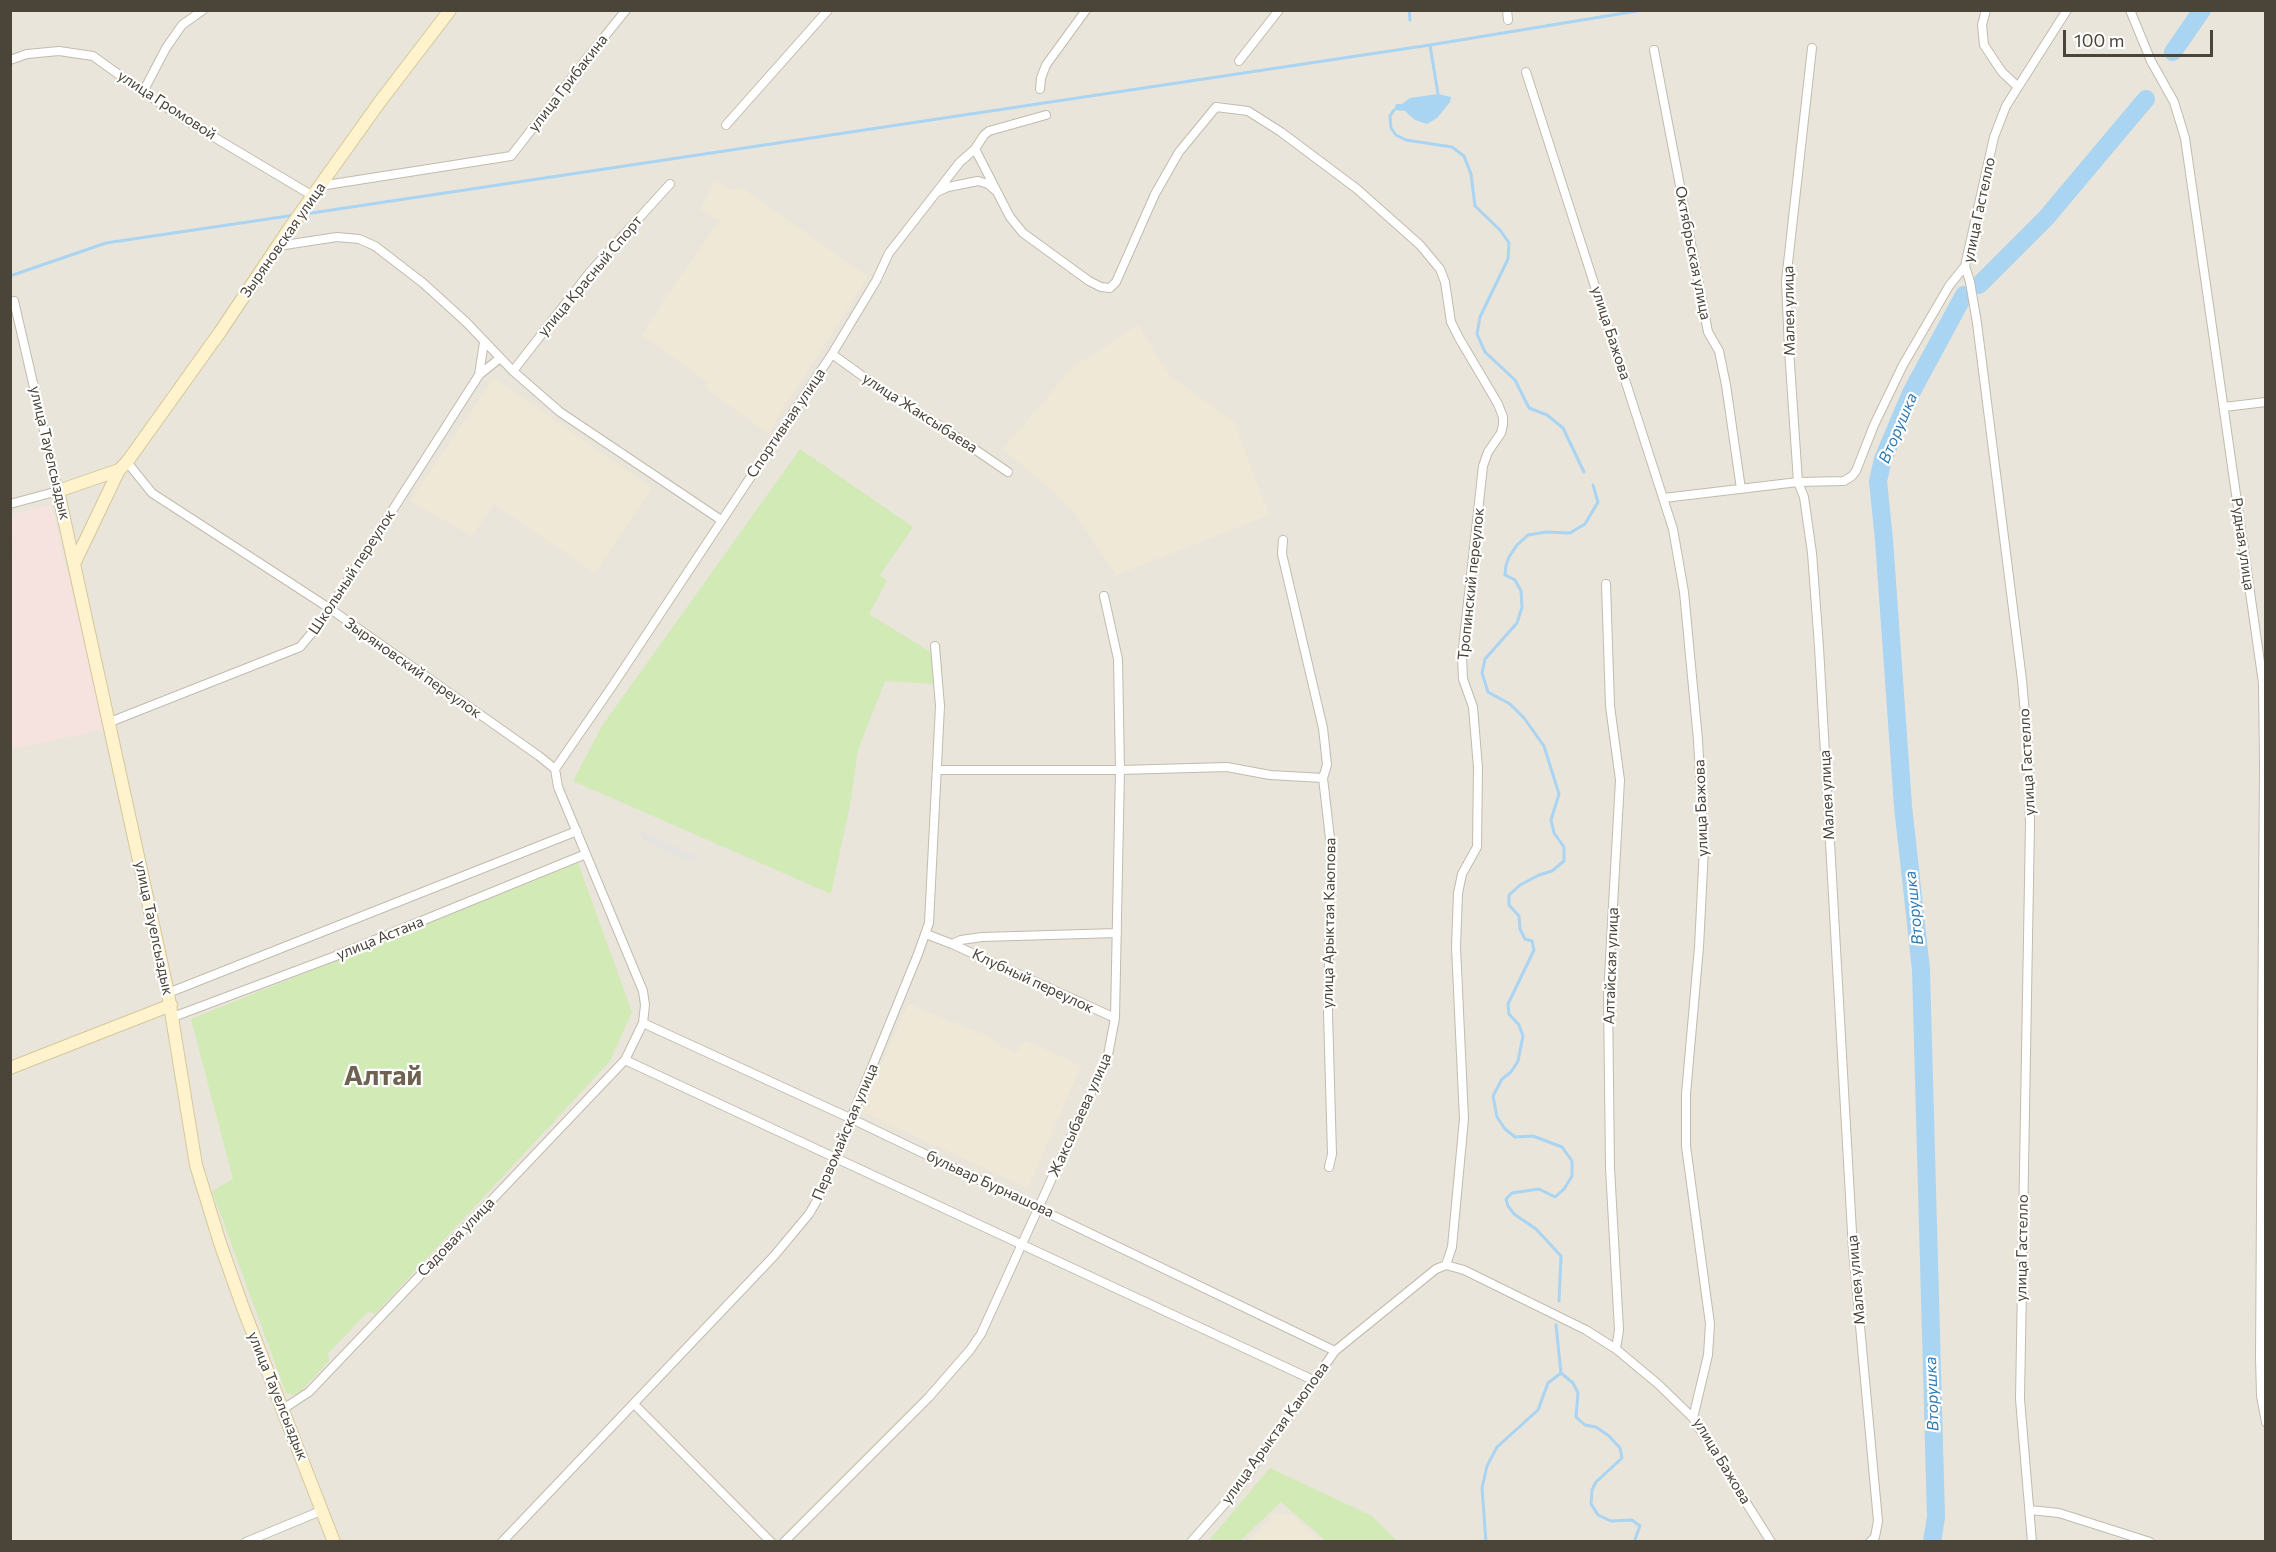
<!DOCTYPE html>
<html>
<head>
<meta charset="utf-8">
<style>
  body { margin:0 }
  #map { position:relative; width:2276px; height:1552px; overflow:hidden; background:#f6f3ec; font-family:Commissioner,sans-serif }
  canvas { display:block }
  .frame { position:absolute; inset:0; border:12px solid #4b4439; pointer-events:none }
  .scale { position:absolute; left:2063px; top:30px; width:150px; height:27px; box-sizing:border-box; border:3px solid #4b4439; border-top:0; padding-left:8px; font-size:18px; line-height:21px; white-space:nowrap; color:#4b4439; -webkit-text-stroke:4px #fff; paint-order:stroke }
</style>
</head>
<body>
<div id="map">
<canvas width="2276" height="1552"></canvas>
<div class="frame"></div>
<div class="scale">100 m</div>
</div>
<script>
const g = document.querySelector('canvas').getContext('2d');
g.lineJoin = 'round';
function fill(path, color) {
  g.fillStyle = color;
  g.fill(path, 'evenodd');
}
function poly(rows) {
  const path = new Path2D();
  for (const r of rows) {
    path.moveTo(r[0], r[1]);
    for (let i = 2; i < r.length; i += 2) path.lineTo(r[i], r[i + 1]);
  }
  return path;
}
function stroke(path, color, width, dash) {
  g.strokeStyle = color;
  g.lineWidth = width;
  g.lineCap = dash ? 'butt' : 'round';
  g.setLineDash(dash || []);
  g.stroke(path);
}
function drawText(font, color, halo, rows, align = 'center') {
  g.font = font + ' Commissioner,sans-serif';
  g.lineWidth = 4.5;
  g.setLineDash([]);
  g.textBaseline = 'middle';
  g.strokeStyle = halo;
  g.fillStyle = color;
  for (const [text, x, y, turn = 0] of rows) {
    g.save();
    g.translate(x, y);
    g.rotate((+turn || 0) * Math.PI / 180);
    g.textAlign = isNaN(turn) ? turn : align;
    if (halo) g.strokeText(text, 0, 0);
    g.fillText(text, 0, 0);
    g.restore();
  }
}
fill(poly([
  [11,11,2265,11,2265,1541,11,1541]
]), '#eae5da');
fill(poly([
  [715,181,732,190,741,187,868,277,768,433,705,388,708,382,642,335,661,304,720,220,700,209],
  [1138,325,1169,375,1234,422,1269,515,1116,575,1076,515,1056,494,1003,449,1073,367],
  [494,378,652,488,595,573,494,504,472,536,410,501],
  [908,1004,990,1037,1001,1047,1016,1053,1025,1040,1081,1066,1028,1188,861,1111],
  [1274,1514,1291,1515,1322,1541,1248,1541]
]), '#efe8d6');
fill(poly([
  [51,505,105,729,11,749,10,553,14,552,11,536,10,515]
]), '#f6e3e0');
fill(poly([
  [800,449,913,527,880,575,887,581,869,614,932,653,933,684,885,681,858,750,850,805,831,894,573,781,602,726],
  [578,863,632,1012,610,1061,375,1314,368,1312,328,1353,329,1361,300,1392,294,1395,286,1393,212,1191,233,1179,191,1019],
  [1270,1468,1372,1516,1397,1541,1326,1541,1281,1502,1240,1541,1214,1541,1210,1539]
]), '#d2eab5');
fill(poly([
  [640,830,700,858,691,862,642,839]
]), '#e5e3e0');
fill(poly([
  [1438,94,1451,97,1450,102,1437,118,1427,124,1415,120,1405,111,1394,110,1396,104,1402,104,1410,98]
]), '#a9d4f2');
stroke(poly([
  [1409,10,1410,20],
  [1430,45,1438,94],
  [1394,110,1390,116,1391,128,1396,135,1406,140,1452,147,1464,156,1471,174,1475,206,1500,230,1509,243,1508,259,1480,317,1477,334,1485,352,1515,380,1529,408,1547,415,1563,428,1584,472],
  [305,214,1430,45,1643,10],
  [10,276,106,243,295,215],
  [1559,1301,1561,1256,1536,1229,1514,1214,1508,1206,1506,1199,1512,1193,1539,1189,1555,1197,1564,1189,1572,1176,1572,1161,1562,1147,1533,1136,1515,1137,1505,1129,1497,1117,1493,1096,1502,1079,1511,1072,1518,1061,1523,1036,1519,1025,1509,1014,1508,1004,1534,950,1532,941,1525,939,1520,929,1519,916,1509,905,1509,895,1520,885,1539,875,1552,871,1564,861,1564,847,1554,833,1551,820,1559,794,1544,746,1524,718,1510,704,1488,692,1482,673,1485,659,1517,623,1522,607,1521,591,1515,580,1505,575,1506,565,1509,557,1517,545,1528,535,1546,532,1570,533,1585,524,1598,502,1593,485],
  [1556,1325,1561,1373,1573,1383,1578,1393,1576,1417,1585,1425,1596,1427,1609,1436,1620,1448,1622,1458,1596,1482,1592,1490,1591,1504,1598,1515,1611,1521,1632,1520,1640,1526,1634,1542],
  [1486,1542,1482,1488,1487,1466,1497,1447,1538,1410,1548,1383,1561,1373]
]), '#a9d4f2', 3);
stroke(poly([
  [2173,52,2202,10],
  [1979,285,2046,218,2146,99],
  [1932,1542,1936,1517,1921,970,1903,806,1884,540,1878,481,1883,459,1911,393,1964,295]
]), '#a9d4f2', 18);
const street = poly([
  [1507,10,1508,20],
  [1986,10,1982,25,1984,45,2002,72,2018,87],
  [2130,10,2151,61,2174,102,2185,138,2263,683,2264,763,2260,1357,2261,1396,2266,1422],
  [1812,48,1786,281,1789,349,1798,482,1804,497,1812,553,1819,647,1853,1250,1878,1521,1875,1537,1870,1542],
  [1654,50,1708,332,1719,351,1726,385,1741,489],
  [10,60,27,54,59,51,93,56,143,92,197,127,313,196],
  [1239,61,1279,10],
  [1526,72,1673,529,1684,592,1698,740,1704,848,1699,947,1686,1094,1686,1146,1710,1324,1708,1355,1693,1418],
  [1040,89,1041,78,1046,65,1086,10],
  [143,92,166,48,182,25,203,10],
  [726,125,828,10],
  [975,149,1010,217,1023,233,1089,281,1101,287,1110,288,1116,282,1155,194,1179,152,1216,107,1248,111,1281,132,1357,189,1420,245,1440,269,1445,282,1451,322,1459,338,1498,404,1503,417,1503,425,1501,433,1488,452,1483,466,1462,657,1463,679,1473,707,1478,768,1477,847,1462,874,1458,893,1456,947,1464,1119,1452,1247,1446,1265],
  [320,186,511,156,588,57,626,10],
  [939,191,948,187,978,181,988,184,995,190],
  [278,246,337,237,359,239,375,246,423,283,466,322,513,371,560,412,721,520],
  [832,354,879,388,945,429,1008,472],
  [513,371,590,272,670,184],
  [479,375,484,342],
  [2224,407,2266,402],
  [127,462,152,493,329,608,539,756,555,769],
  [1664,498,1798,482,1844,481,1852,476,1856,471,1874,425,1903,365,1949,286,1965,266],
  [10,504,58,491,14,301],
  [1283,540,1282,554,1323,728,1327,765,1323,778,1331,847,1328,1013,1332,1154,1329,1167],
  [1606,584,1610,706,1620,780,1608,995,1610,1168,1619,1330,1616,1349],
  [110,722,300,647,321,622,479,375,500,358],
  [555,769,613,685,832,354,876,281,889,253,900,239,960,162,975,149,984,135,989,131,1046,115],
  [937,770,1120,770,1227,767,1270,775,1323,778],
  [926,934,952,944,1115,1018],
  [952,944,961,940,982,937,1117,933],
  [168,993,577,831],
  [173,1017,333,957,586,854],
  [643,1023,852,1119,1335,1351],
  [625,1060,1313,1380],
  [634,1404,771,1542],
  [283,1409,309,1392,625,1060,643,1023,645,1005,643,991,558,787,555,769],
  [2030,1510,2059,1513,2150,1542],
  [246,1542,323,1510],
  [502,1542,774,1256,809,1214,819,1197,918,954,929,923,940,706,935,646],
  [784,1542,929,1397,970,1350,981,1334,1108,1055,1115,1018,1120,770,1118,659,1104,596],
  [1191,1542,1236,1491,1335,1351,1436,1269,1446,1265,1464,1270,1586,1330,1616,1349,1658,1384,1693,1418,1771,1542],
  [2032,1542,2020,1399,2030,823,2028,749,2022,680,1977,323,1970,282,1965,266,1994,137,2006,106,2067,10]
]);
const secondary = poly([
  [119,470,58,491,168,993,196,1165,220,1243,243,1308,334,1542],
  [75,562,119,470,127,462,220,332,289,229,379,103,450,10],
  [10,1068,171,1005]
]);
stroke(street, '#c2bbae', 10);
stroke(secondary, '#d6c79b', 14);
stroke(street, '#fff', 8);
stroke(secondary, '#fff3cd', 12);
drawText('15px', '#4b4439', '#fff', [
  ["улица Грибакина",568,83,-52],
  ["улица Громовой",167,105,33],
  ["улица Гастелло",1979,210,-78],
  ["Зыряновская улица",283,240,-55],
  ["Октябрьская улица",1693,253,79],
  ["улица Красный Спорт",590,276,-50],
  ["Малея улица",1789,311,-91],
  ["улица Бажова",1611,333,72],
  ["улица Жаксыбаева",920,413,33],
  ["Спортивная улица",786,423,-56],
  ["улица Тауелсыздык",50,453,77],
  ["Рудная улица",2243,544,82],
  ["Школьный переулок",352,572,-57],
  ["Тропинский переулок",1471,584,-84],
  ["Зыряновский переулок",413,668,35],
  ["улица Гастелло",2027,762,-93],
  ["Малея улица",1827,795,-93],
  ["улица Бажова",1701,808,-92],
  ["улица Арыктая Каюпова",1329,923,-89],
  ["улица Тауелсыздык",154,928,78],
  ["улица Астана",380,938,-22],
  ["Алтайская улица",1611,966,-88],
  ["Клубный переулок",1033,981,25],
  ["Жаксыбаева улица",1080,1115,-66],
  ["Первомайская улица",845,1132,-67],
  ["бульвар Бурнашова",990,1184,25],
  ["Садовая улица",456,1237,-46],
  ["улица Гастелло",2022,1248,-89],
  ["Малея улица",1856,1280,-95],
  ["улица Тауелсыздык",278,1396,68],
  ["улица Арыктая Каюпова",1275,1433,-54],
  ["улица Бажова",1722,1461,59]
]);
drawText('italic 16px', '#2e7ab2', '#fff', [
  ["Вторушка",1898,428,-67],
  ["Вторушка",1914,908,-96],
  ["Вторушка",1932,1394,-92]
]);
drawText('bold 27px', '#6e6250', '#fff', [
  ["Алтай",383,1076]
]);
</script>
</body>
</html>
